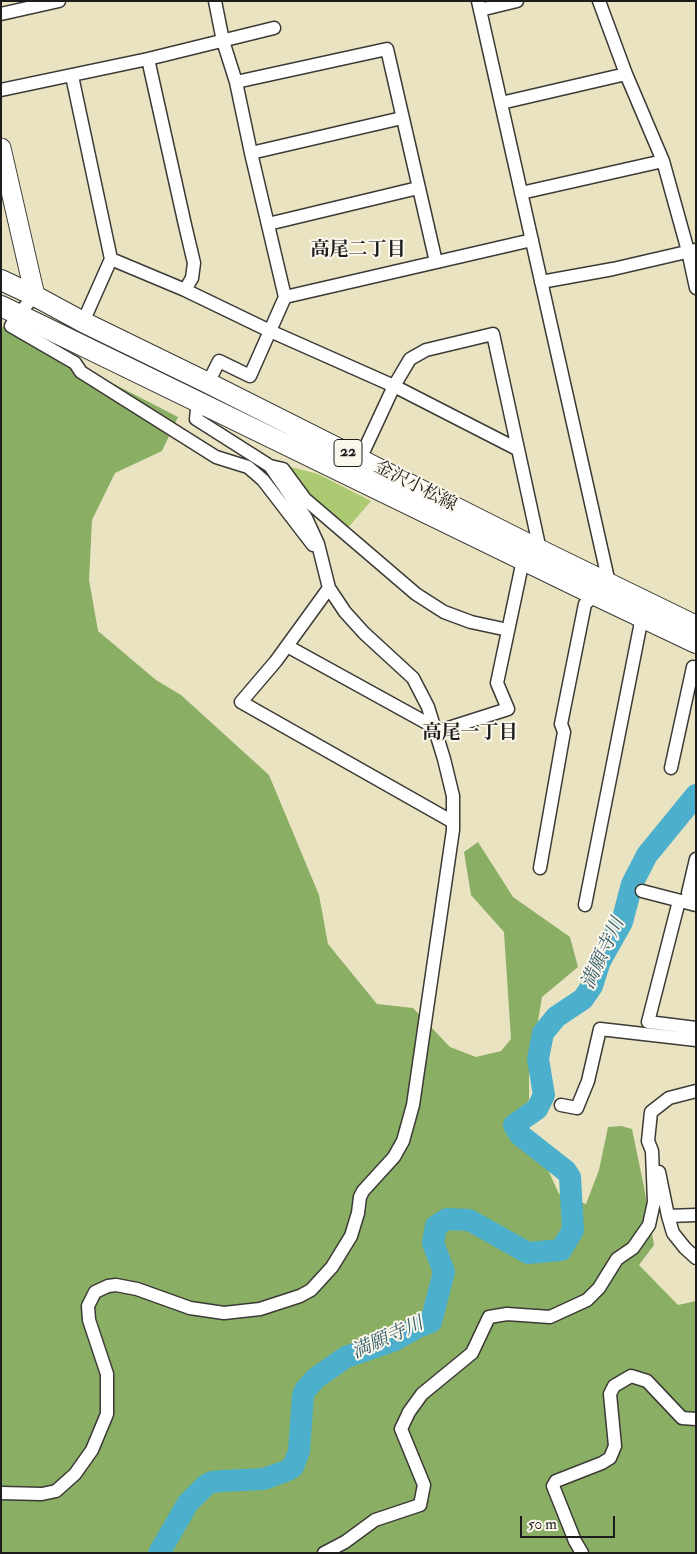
<!DOCTYPE html>
<html>
<head>
<meta charset="utf-8">
<style>
  body { margin:0 }
  #map { position:relative; width:697px; height:1554px; overflow:hidden; background:#eae3c2; font-family:"IM FELL Double Pica",serif }
  canvas { display:block }
  .frame { position:absolute; inset:0; border:2px solid #1c1c1c; pointer-events:none }
  .scale { position:absolute; left:520px; top:1516px; width:95px; height:22px; box-sizing:border-box; border:2px solid #1c1c1c; border-top:0; padding-left:6px; font-size:15px; line-height:18px; white-space:nowrap; color:#1c1c1c; -webkit-text-stroke:4px #fbf7ec; paint-order:stroke }
</style>
</head>
<body>
<div id="map">
<canvas width="697" height="1554"></canvas>
<div class="frame"></div>
<div class="scale">50 m</div>
</div>
<script>
const g = document.querySelector('canvas').getContext('2d');
g.lineJoin = 'round';
function fill(path, color) {
  g.fillStyle = color;
  g.fill(path, 'evenodd');
}
function poly(rows) {
  const path = new Path2D();
  for (const r of rows) {
    path.moveTo(r[0], r[1]);
    for (let i = 2; i < r.length; i += 2) path.lineTo(r[i], r[i + 1]);
  }
  return path;
}
function stroke(path, color, width, dash) {
  g.strokeStyle = color;
  g.lineWidth = width;
  g.lineCap = dash ? 'butt' : 'round';
  g.setLineDash(dash || []);
  g.stroke(path);
}
function drawText(font, color, halo, rows, align = 'center') {
  g.font = font + ' "IM FELL Double Pica","Noto Serif JP",serif';
  g.lineWidth = 4;
  g.setLineDash([]);
  g.textBaseline = 'middle';
  g.strokeStyle = halo;
  g.fillStyle = color;
  for (const [text, x, y, turn = 0] of rows) {
    g.save();
    g.translate(x, y);
    g.rotate((+turn || 0) * Math.PI / 180);
    g.textAlign = isNaN(turn) ? turn : align;
    if (halo) g.strokeText(text, 0, 0);
    g.fillText(text, 0, 0);
    g.restore();
  }
}
fill(poly([
  [287,466,318,474,371,501,346,530,305,493]
]), '#acca72');
fill(poly([
  [1,326,178,417,162,451,115,473,92,520,89,580,98,631,156,680,181,695,269,775,319,895,328,944,377,1004,413,1008,450,1047,476,1057,501,1051,511,1039,504,932,471,895,464,852,478,842,513,897,570,937,578,967,542,997,529,1075,529,1100,508,1137,544,1161,559,1194,586,1204,599,1170,608,1127,621,1126,632,1129,644,1187,654,1245,639,1265,678,1305,696,1301,696,1553,1,1553]
]), '#89ae64');
stroke(poly([
  [159,1553,188,1503,206,1485,212,1482,223,1481,264,1479,286,1471,293,1467,299,1451,303,1395,306,1389,316,1378,346,1357,395,1340,418,1327,431,1322,444,1272,433,1243,436,1226,447,1219,469,1220,528,1253,561,1250,573,1230,570,1177,566,1171,520,1135,514,1125,537,1109,544,1095,538,1059,543,1033,556,1017,583,999,592,986,600,961,622,922,632,884,647,855,696,795]
]), '#4cafcb', 22);
const street = poly([
  [478,1,609,583],
  [599,1,626,74,663,161,688,251,696,288],
  [480,10,517,1],
  [1,14,59,1],
  [148,59,185,225,194,263,192,278,185,290],
  [72,76,111,259,83,322],
  [236,82,387,49,436,262],
  [1,90,148,59,274,28],
  [501,103,626,74],
  [251,153,402,118],
  [521,193,663,161],
  [268,224,418,188],
  [111,259,185,290,270,331,394,386,517,449],
  [541,282,613,269,695,250],
  [35,296,18,314,11,326,75,363,81,372,216,457,248,467,263,480,313,545],
  [285,297,532,240],
  [208,383,219,361,250,376,285,297,251,153,236,82,223,41,215,1],
  [360,459,394,386,410,359,426,350,493,334,540,550],
  [270,466,283,469,305,499,416,594,444,612,471,622,508,630],
  [329,588,276,661,241,702,453,822],
  [287,646,434,727],
  [436,732,508,709,497,683,523,560],
  [671,768,693,667,696,668],
  [696,859,688,893,696,895],
  [540,868,564,732,561,724,585,604,595,595],
  [642,891,696,905],
  [679,901,648,1022,696,1028],
  [585,905,642,617],
  [561,1105,577,1108,588,1081,600,1029,696,1040],
  [659,1172,668,1216,696,1215],
  [668,1216,673,1233,685,1248,696,1258],
  [1,1493,42,1494,56,1491,75,1474,92,1450,107,1414,107,1374,89,1320,88,1306,95,1292,108,1286,116,1285,137,1289,190,1308,224,1313,260,1309,300,1296,311,1290,332,1267,351,1236,358,1213,360,1197,363,1191,394,1157,403,1141,413,1105,453,830,453,796,444,759,428,707,413,678,364,633,345,612,329,588,318,544,306,518,270,466,196,419,198,401],
  [324,1553,345,1542,375,1520,420,1505,424,1485,401,1429,409,1412,422,1394,472,1353,489,1317,507,1314,550,1317,587,1300,599,1288,617,1259,633,1248,649,1225,654,1202,652,1151,648,1141,651,1112,669,1098,696,1091],
  [582,1553,575,1541,553,1486,556,1481,602,1463,610,1458,615,1446,610,1394,614,1386,631,1376,647,1381,682,1418,696,1419]
]);
const secondary = poly([
  [1,148,35,296]
]);
const primary = poly([
  [1,280,35,296,83,322,208,383,540,550,696,626],
  [1,306,595,595,696,643]
]);
stroke(street, '#3b3a35', 15);
stroke(secondary, '#3b3a35', 21);
stroke(primary, '#3b3a35', 22);
stroke(street, '#fff', 12);
stroke(secondary, '#fff', 19);
stroke(primary, '#fff', 20);
for (const [x, y, w] of [
  [348,453,28]
]) {
  const box = new Path2D();
  box.roundRect(x - w / 2, y - 13.5, w, 27, 4);
  g.fillStyle = '#fbf7ec';
  g.fill(box);
  stroke(box, '#1c1c1c', 1);
}
drawText('bold 16px', '#1c1c1c', null, [
  ["22",348,453]
]);
drawText('18px', '#1c1c1c', '#fbf7ec', [
  ["金沢小松線",415,487,27]
]);
drawText('bold 19px', '#1c1c1c', '#fbf7ec', [
  ["高尾二丁目",358,251],
  ["高尾一丁目",470,734]
]);
drawText('italic 19px', '#325e6b', '#fbf7ec', [
  ["満願寺川",604,954,-65],
  ["満願寺川",388,1339,-24]
]);
</script>
</body>
</html>
